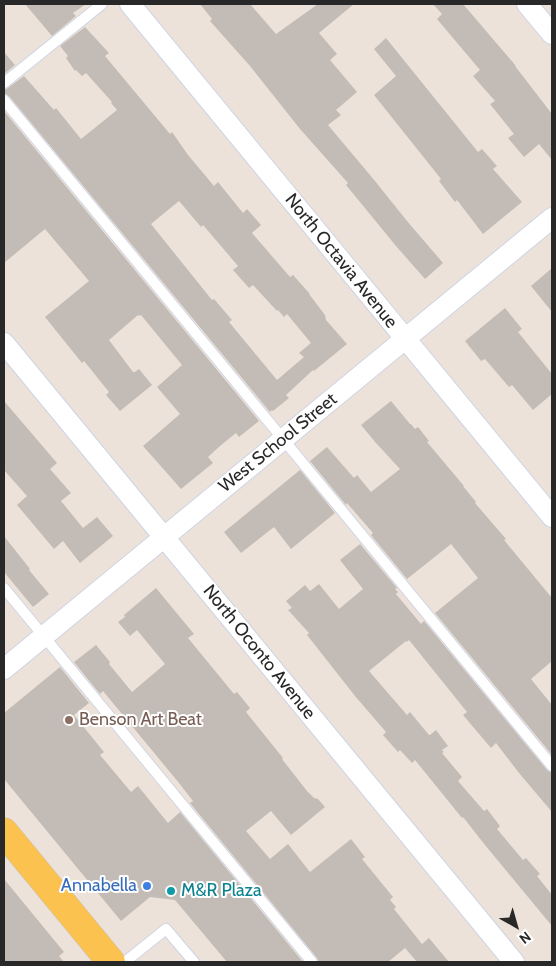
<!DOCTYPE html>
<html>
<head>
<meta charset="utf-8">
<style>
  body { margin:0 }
  #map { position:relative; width:556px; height:966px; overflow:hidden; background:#ece2d9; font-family:Cabin,sans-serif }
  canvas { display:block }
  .frame { position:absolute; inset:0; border:5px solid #282828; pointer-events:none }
  .north { position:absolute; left:491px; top:901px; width:50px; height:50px; -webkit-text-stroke:4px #fff; paint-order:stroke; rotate:142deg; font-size:14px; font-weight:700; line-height:20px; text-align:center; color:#282828 }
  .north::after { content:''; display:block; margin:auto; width:18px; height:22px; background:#282828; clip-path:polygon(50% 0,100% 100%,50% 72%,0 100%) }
</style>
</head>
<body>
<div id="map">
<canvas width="556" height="966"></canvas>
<div class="frame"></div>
<div class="north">N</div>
</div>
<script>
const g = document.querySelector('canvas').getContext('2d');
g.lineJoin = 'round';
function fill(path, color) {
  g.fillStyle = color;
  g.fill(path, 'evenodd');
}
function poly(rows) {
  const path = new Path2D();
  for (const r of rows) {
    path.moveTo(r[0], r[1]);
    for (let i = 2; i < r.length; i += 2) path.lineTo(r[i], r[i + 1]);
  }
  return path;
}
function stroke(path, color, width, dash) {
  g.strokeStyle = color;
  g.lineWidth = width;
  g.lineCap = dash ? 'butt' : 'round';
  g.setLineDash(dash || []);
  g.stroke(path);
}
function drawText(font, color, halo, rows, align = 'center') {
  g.font = font + ' Cabin,sans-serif';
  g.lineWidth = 4;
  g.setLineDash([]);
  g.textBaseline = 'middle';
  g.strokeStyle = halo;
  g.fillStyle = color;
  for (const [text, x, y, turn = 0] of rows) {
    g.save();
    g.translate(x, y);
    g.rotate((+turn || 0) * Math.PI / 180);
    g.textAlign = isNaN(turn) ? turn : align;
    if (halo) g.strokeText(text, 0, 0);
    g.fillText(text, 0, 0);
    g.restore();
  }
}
fill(poly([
  [25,4,86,4,73,13,76,16,52,36],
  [200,4,250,4,276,34,318,4,354,4,319,33,337,54,330,60,357,92,336,110,341,115,328,125,375,181,407,221,443,263,425,279,396,246,346,185,348,183,300,129,250,66,210,21,212,19],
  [433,4,463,4,516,66,515,66,552,114,552,160,539,144,524,157,508,138,514,134,490,104,495,101,473,76,480,70,437,19,442,14],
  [85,27,109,53,105,56,170,134,172,132,188,155,214,186,218,182,243,213,247,209,261,225,252,233,290,277,293,275,310,294,309,294,325,315,326,320,347,344,314,371,313,370,286,395,289,398,273,411,272,410,270,412,9,96,4,93,4,90,8,88,24,76,54,110,56,108,81,139,117,110,111,103,112,102,86,73,82,76,76,70,75,71,66,58,68,56,60,46],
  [179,201,201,227,203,225,238,266,233,270,249,288,253,285,277,311,278,310,284,317,287,314,311,343,299,353,304,357,277,380,229,322,232,320,214,299,212,300,151,224],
  [386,38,478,152,482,149,497,166,493,169,522,202,483,234,457,200,455,202,439,181,441,179,374,95,396,76,374,49],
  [4,52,15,65,4,74],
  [4,111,259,421,239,437,236,433,220,446,208,457,213,463,181,489,143,446,180,414,157,387,182,365,141,315,139,316,138,315,109,340,133,372,135,372,139,369,152,385,120,411,106,395,109,392,84,361,82,363,45,317,89,281,45,229,4,263],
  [552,268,552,312,531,286],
  [505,308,522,329,518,332,552,374,552,394,533,410,512,385,509,387,485,359,481,361,465,341],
  [4,401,57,463,50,469,71,493,61,501,83,528,97,517,113,536,80,563,63,541,54,549,17,505,27,496,4,470],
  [391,401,410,424,411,424,415,429,418,427,429,441,427,442,464,486,463,486,476,502,475,503,506,539,504,540,552,598,552,661,531,679,552,705,552,755,435,613,478,578,451,544,407,579,371,535,373,533,347,503,346,505,310,461,327,447,354,478,357,475,371,492,400,469,376,443,361,425],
  [300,470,335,513,291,549,274,527,241,553,224,532],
  [4,536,30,569,29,570,49,594,33,607,4,572],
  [360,544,397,588,395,589,398,592,396,594,421,624,424,621,547,770,552,773,552,812,519,773,496,743,491,748,474,728,463,715,467,712,409,640,407,642,406,641,369,671,407,715,410,712,429,735,430,735,436,730,448,746,442,750,444,752,442,753,462,777,458,781,484,811,487,809,500,826,497,829,523,860,526,858,540,874,537,876,552,895,552,926,485,845,463,817,462,818,415,760,412,763,400,750,398,752,383,735,386,732,355,696,307,635,309,633,288,610,292,608,286,601,305,585,310,591,319,584,339,609,363,589,340,560],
  [156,588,194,634,188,638,234,694,237,692,250,708,246,712,283,758,282,759,307,791,314,798,318,799,325,807,291,835,271,811,246,831,270,859,288,844,310,872,351,839,365,857,362,859,393,897,390,900,396,907,394,909,422,944,429,938,449,962,417,962,405,948,388,962,319,962,317,958,190,803,193,801,179,783,103,691,100,694,74,662,96,645,110,662,109,664,132,692,165,664,137,630,130,636,118,622,125,617,124,615],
  [60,667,89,703,74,715,104,752,100,755,131,792,138,786,168,823,180,812,303,962,227,962,175,900,150,897,121,921,4,779,4,713],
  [4,879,64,952,59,956,64,962,4,962]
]), '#c3bcb6');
const lane = poly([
  [4,83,102,4],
  [4,100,552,766],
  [4,588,312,962],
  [125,962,166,929,194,962]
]);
const street = poly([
  [130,4,552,517],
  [527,4,552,34],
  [4,343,514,962],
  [4,669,552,218]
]);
const primary = poly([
  [4,832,111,962]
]);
stroke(lane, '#ced4e3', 12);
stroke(street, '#ced4e3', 22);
stroke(primary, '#c3c3c3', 29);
stroke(lane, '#fff', 10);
stroke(street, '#fff', 20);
stroke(primary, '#fbc24f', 28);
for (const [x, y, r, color] of [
  [69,720,5,"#8d6e63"],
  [147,886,5,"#3f7fe0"],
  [171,891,5,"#0f9aa8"]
]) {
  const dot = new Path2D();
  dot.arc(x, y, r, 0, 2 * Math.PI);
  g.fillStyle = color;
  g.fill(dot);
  stroke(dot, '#fff', 2);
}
drawText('18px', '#282828', '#fff', [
  ["North Octavia Avenue",341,261,51],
  ["West School Street",278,443,-39],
  ["North Oconto Avenue",259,652,51]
]);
drawText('18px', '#785e54', '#fff', [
  ["Benson Art Beat",79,720]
], 'left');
drawText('18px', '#366cbe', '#fff', [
  ["Annabella",137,886]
], 'right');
drawText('18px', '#0d838f', '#fff', [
  ["M&R Plaza",181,891]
], 'left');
</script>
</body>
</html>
